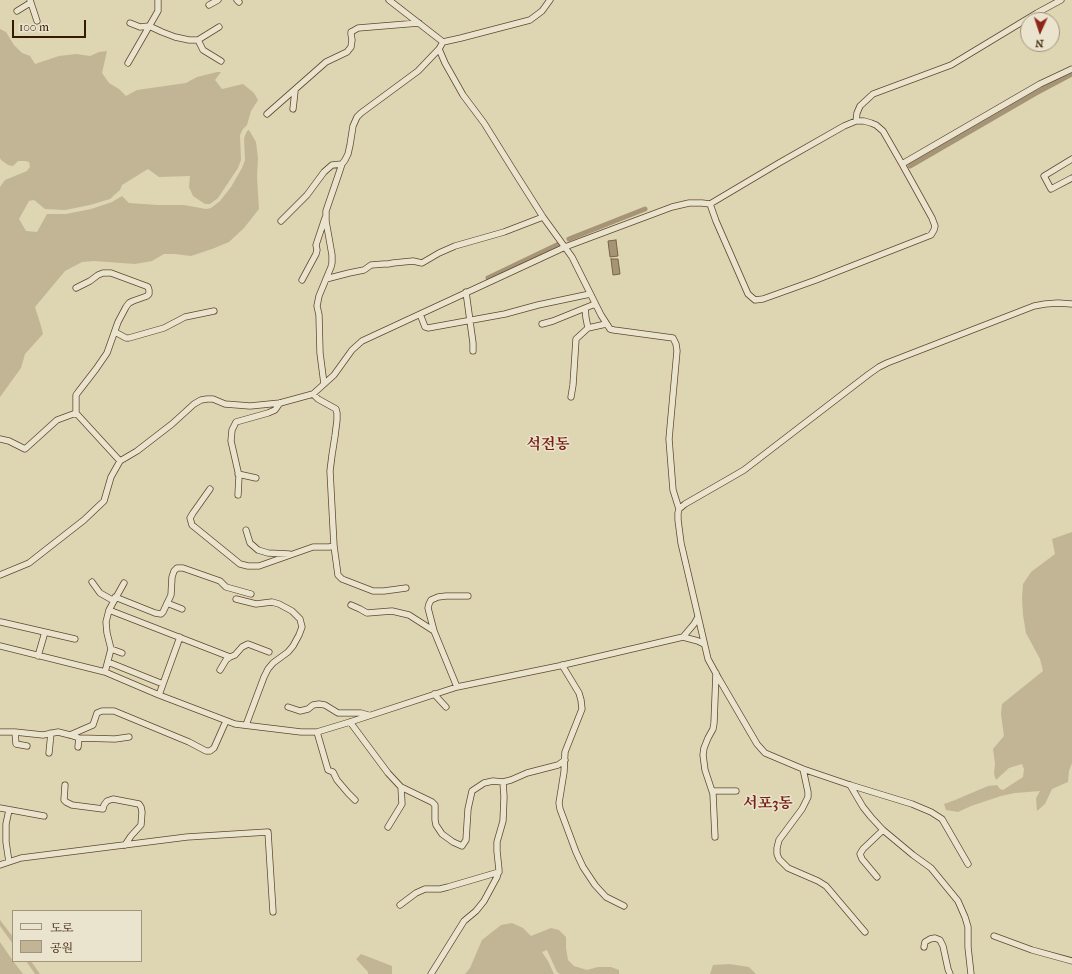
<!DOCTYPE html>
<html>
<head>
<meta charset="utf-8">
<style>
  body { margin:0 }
  #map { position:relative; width:1072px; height:974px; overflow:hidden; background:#ded5b3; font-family:"IM FELL French Canon","Noto Serif KR",serif }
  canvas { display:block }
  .legend { position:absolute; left:12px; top:910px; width:130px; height:52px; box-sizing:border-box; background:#eae4ce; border:1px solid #a2937c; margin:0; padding:5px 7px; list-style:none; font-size:12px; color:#361901 }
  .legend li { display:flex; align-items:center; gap:8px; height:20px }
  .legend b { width:20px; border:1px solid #a2937c }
  .north { position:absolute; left:1020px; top:12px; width:40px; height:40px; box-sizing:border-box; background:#eae4ce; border:1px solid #a2937c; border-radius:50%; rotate:183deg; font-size:11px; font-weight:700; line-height:16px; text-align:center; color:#361901 }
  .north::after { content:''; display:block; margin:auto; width:14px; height:18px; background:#8f2418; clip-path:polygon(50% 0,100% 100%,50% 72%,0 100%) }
  .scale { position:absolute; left:12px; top:20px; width:74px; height:18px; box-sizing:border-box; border:2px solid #361901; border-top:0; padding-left:5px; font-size:12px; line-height:14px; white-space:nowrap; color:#361901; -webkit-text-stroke:3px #eae4ce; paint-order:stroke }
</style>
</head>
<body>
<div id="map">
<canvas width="1072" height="974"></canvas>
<ul class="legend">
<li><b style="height:5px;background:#eae4ce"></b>도로</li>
<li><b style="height:11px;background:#c1b595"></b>공원</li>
</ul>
<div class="north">N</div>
<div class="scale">100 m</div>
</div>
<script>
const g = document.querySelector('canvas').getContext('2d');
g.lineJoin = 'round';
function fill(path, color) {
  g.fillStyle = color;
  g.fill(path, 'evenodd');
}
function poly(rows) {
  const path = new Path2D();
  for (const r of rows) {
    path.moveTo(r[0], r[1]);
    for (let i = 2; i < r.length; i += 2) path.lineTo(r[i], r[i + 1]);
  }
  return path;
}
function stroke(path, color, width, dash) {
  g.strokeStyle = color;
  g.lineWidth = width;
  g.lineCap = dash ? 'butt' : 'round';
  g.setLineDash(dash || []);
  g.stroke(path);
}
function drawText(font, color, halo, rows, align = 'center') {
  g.font = font + ' "IM FELL French Canon","Noto Serif KR",serif';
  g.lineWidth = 3;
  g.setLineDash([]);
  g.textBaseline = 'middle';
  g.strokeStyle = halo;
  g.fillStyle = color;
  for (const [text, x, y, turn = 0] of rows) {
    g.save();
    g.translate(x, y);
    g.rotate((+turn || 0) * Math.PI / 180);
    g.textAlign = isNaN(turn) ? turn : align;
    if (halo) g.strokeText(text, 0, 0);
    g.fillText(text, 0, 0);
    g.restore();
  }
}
fill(poly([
  [0,29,6,32,14,45,22,53,30,56,35,64,59,56,76,54,90,56,99,52,107,51,102,73,109,83,119,89,126,96,137,90,186,83,197,77,217,72,221,72,215,80,222,89,243,84,254,93,258,100,251,111,247,125,243,129,240,135,241,160,238,168,218,198,210,204,205,204,193,196,189,187,190,176,159,177,148,169,122,185,120,190,110,199,90,205,65,210,45,209,34,200,29,201,19,219,26,231,37,232,47,214,66,214,91,209,112,202,122,196,129,203,158,205,184,205,206,209,211,208,220,201,231,187,242,168,245,160,244,138,247,131,249,130,256,142,258,158,257,177,259,209,244,228,229,242,212,249,191,256,175,254,164,254,152,261,135,264,94,261,82,262,65,271,35,307,41,326,43,334,25,354,21,368,0,397,0,187,5,180,27,171,30,167,29,162,25,161,18,161,13,166,8,165,1,160,0,158],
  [1072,532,1072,763,1069,771,1068,782,1052,789,1045,804,1037,811,1036,798,1040,791,1015,793,1001,796,971,806,958,812,946,810,944,804,955,800,988,786,997,785,1000,789,1003,790,1023,777,1024,769,1022,764,1009,768,996,780,994,774,995,763,993,749,1004,736,1001,714,1002,704,1043,671,1040,659,1026,633,1023,615,1022,598,1023,584,1031,572,1055,554,1052,539],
  [0,920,13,937,13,944,0,926],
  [512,923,523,928,531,936,551,928,559,930,566,937,566,948,568,960,574,966,587,970,598,967,611,967,619,970,619,974,560,974,557,972,547,950,542,952,548,961,554,974,465,974,470,968,482,940,501,925],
  [0,942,13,961,23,974,0,974],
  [361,954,392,966,392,974,368,974,368,972,356,959],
  [26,961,31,961,40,974,35,974],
  [729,964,749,967,756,974,710,974,713,965]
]), '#c1b595');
const water = poly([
  [616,240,618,256,610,257,608,241,616,240],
  [611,259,618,259,620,274,613,275,611,259]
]);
fill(water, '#a59576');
stroke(water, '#796347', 1);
stroke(poly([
  [910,166,1036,93,1072,74],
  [569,239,645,209],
  [488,278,559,244]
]), '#a59576', 5);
const minor = poly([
  [30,0,37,21],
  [237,0,239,2],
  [389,0,443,42],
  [550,0,542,11,530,20,461,38,443,42,439,49,445,63,463,95,484,123,512,168,543,217,572,257,601,315,610,329,614,330,673,338,676,344,677,351,669,439,673,490,679,509],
  [209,5,218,0],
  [17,11,30,3],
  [130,23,140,27,149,26,162,32,175,37,189,40,198,40,219,27],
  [198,40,203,50,221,61],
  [128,63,158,11,158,0],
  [293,109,295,91],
  [267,114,326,62,347,52,351,47,352,40,351,34,351,32,353,31,358,28,419,23],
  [856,121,857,113,860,106,873,94,951,65,1037,13,1061,0],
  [1072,159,1044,176,1051,189,1072,178],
  [710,204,716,221,748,294,755,300,763,299,816,280,931,235,934,230,935,226,932,218,902,164],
  [281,221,307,195,324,172,332,165,342,164],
  [326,279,349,273,364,270,371,265,384,264,388,264,393,263,413,261,422,263,439,253,455,246,504,232,543,217],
  [302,280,316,254,317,250,316,245,325,218],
  [76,288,90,281,98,275,103,273,111,273,146,286,148,287,149,290,149,294,147,296,133,301,129,303,126,307,118,322,107,353,96,369,79,391,76,395,76,413,120,461],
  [466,292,473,343,473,351],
  [420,314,425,327,428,328,505,314,538,305,590,294],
  [542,324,553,321,595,304],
  [588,328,606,324],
  [115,332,126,338,129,338,164,328,185,317,214,311],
  [324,384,320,353,319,315,317,306,319,296,331,267,332,263,332,255,326,221,326,211,339,173,342,164,345,160,348,154,350,145,353,126,357,117,361,113,418,71,439,49],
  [571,397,573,385,576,339,588,328,586,318,585,308],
  [0,439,9,441,25,449,57,420,76,413],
  [238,474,256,478],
  [210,489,193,513,190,518,192,525,240,564,248,566,259,566,313,547,329,547,334,546,330,471,332,455,335,436,337,420,337,413,336,409,318,399,313,394],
  [238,495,239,476,231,441,232,430,236,422,268,413,275,410,280,403],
  [246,530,250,543,258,550,268,553,289,554],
  [334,546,338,575,342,579,373,591,384,591,406,588],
  [0,575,29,563,84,520,104,501,111,477,120,461,137,451,172,424,194,404,201,400,207,399,213,399,225,404,250,406,280,403,313,394,334,375,352,350,362,341,565,247,672,207,689,203,702,203,710,204,779,163,844,126,856,121,864,121,871,123,876,125,883,131,902,164,1040,84,1072,69],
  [92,582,100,593,114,601],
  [115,597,155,613,161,614,163,612,171,595,172,577,174,571,177,568,183,568,220,581,226,587,251,594],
  [236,599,256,604,272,602,279,604,292,611,300,619,302,627,299,635,293,646,288,652,273,663,268,669,264,677,246,725],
  [167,603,182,609],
  [351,605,360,609,367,613,392,611,409,615,434,631],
  [109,610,230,657,235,655,242,647,248,644,269,652],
  [1,622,75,639],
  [683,637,694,624,698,617],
  [0,646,105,672,159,695,235,724,301,732,317,732,350,722,457,687,559,666,683,637,698,641,704,644],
  [111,649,122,653],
  [38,656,45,632],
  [108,662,163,684],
  [562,665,579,693,581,700,582,709,565,752,564,772,559,803,560,809,576,852,583,867,595,885,606,897,624,906],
  [220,670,226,660,230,657],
  [105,672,111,649,107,633,106,622,109,610,124,583],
  [457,687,434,631,428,608,429,604,431,600,438,597,446,596,468,596],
  [434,694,446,707],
  [159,695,180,637],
  [288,707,300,711,308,709,313,705,319,704,325,705,338,713,361,713,368,715],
  [350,722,388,773,401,787,432,802,435,805,435,820,436,825,442,834,453,842,462,846,466,840,468,809,472,791,484,783,493,781,503,782,504,797,503,821,497,842,497,851,499,870,497,877,484,901,476,911,464,921,431,974],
  [0,732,15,732,43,735,58,732,70,735,79,738,115,739,129,737],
  [15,732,16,744,27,746],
  [317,732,328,770,333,772,337,780,348,793,355,800],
  [70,735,93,725,97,713,102,711,114,711,189,742,206,751,210,751,214,748,226,721],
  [78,747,79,738],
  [49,753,51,733],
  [803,769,808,792,808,797,802,809,779,840,777,848,777,854,779,859,788,868,818,881,826,886,865,932],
  [503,782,511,780,527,773,558,765,565,760],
  [65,785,64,800,66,802,72,805,103,809,104,805,107,801,113,799,139,804,141,807,142,812,141,825,131,836,125,845],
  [850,785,863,807,871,817,883,830,913,855,931,868,958,901,965,917,968,927,968,947,971,974],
  [713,791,736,791],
  [0,808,44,816],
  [9,810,6,824,6,842,9,862],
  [388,827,402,804,401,787],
  [715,837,713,794,705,770,703,755,704,748,708,738,713,729,714,723,716,673],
  [968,864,942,819,931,812,912,804,850,785,803,769,765,753,757,744,719,679,708,659,681,543,678,520,678,513,679,509,685,504,732,477,744,470,869,374,879,367,887,363,1034,306,1045,304,1058,303,1072,304],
  [0,865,21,858,187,837,268,832,273,912],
  [877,877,862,859,860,854,863,849,883,830],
  [400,905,416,893,425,889,440,889,448,887,499,872],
  [994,936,1032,950,1072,961],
  [924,947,925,942,930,939,935,938,940,940,943,946,948,969,950,974]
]);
stroke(minor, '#60482e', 7);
stroke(minor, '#eae4ce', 5.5);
drawText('bold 15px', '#7a1f14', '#eae4ce', [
  ["석전동",548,445],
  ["서포3동",768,804]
]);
</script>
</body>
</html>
